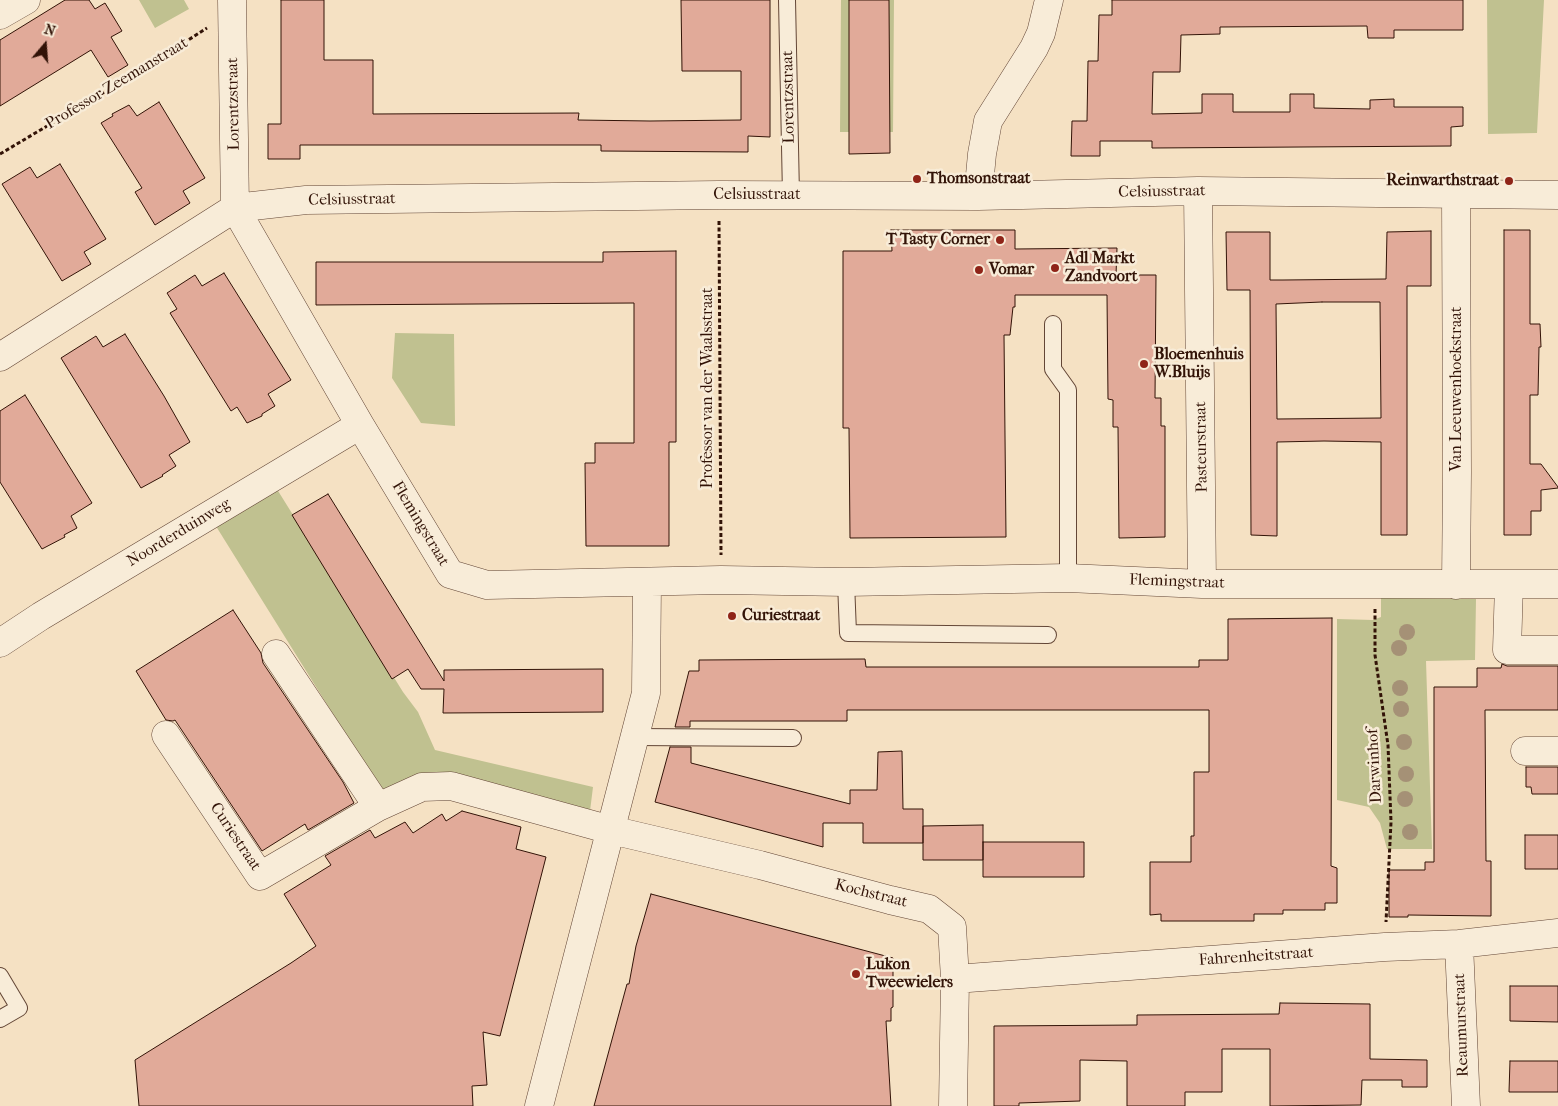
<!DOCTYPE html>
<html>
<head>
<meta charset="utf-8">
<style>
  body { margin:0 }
  #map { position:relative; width:1558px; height:1106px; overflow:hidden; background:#f5e1c3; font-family:"IM FELL French Canon",serif }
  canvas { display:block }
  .north { position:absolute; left:20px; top:20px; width:50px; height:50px; -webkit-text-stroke:4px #f8ecd8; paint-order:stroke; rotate:18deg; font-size:14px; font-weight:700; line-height:20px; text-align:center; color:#321307 }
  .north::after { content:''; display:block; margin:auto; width:18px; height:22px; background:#321307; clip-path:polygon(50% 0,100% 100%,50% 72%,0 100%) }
</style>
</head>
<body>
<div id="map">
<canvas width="1558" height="1106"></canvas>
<div class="north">N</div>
</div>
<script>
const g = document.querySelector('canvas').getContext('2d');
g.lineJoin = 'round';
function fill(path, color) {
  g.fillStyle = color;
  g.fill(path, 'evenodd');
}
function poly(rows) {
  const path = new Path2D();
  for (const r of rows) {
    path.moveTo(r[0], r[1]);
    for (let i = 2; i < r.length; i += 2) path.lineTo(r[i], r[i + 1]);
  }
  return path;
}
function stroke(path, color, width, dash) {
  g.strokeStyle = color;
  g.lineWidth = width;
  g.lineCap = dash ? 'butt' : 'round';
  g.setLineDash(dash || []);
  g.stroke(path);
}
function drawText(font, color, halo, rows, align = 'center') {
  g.font = font + ' "IM FELL French Canon",serif';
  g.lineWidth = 5;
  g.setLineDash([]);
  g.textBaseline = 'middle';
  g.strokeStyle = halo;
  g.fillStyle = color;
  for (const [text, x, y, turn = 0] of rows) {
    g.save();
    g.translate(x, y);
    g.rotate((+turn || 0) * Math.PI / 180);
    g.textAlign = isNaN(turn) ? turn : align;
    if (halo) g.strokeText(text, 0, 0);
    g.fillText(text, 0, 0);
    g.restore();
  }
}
fill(poly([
  [139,0,184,0,189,9,155,28],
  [841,0,894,0,893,132,840,132],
  [1487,0,1544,0,1537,133,1488,134],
  [395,333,454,334,455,426,421,423,392,378],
  [275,486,403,692,418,712,435,750,593,787,590,811,386,792,379,788,214,523],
  [1381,598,1476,599,1475,660,1426,661,1432,849,1387,849,1380,823,1369,807,1337,800,1337,619,1373,620,1381,617]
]), '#c0c190');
const building = poly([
  [65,0,89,0,95,9,105,3,122,31,111,37,128,65,108,77,91,50,0,106,0,40,65,0],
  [281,0,324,0,324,60,373,60,373,114,579,113,578,120,650,121,741,120,741,71,682,71,681,0,770,0,770,137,748,136,748,152,601,151,601,145,300,145,300,159,268,159,268,124,281,124,281,0],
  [849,0,889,0,890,153,849,154,849,0],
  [1112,0,1463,0,1463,30,1394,30,1394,38,1368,38,1367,26,1220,27,1220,34,1181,35,1180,72,1153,72,1152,114,1202,113,1202,94,1233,94,1233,112,1290,112,1290,94,1314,94,1314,108,1370,109,1370,100,1394,99,1394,107,1463,107,1463,126,1451,127,1451,146,1152,148,1152,141,1100,141,1100,156,1071,156,1072,121,1087,121,1088,61,1098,61,1099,15,1112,15,1112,0],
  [159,102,205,178,183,191,190,203,155,225,135,192,142,188,101,123,113,116,112,114,129,105,137,116,159,102],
  [60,164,106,239,84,252,91,264,62,281,2,184,30,167,37,178,60,164],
  [891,230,1015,230,1015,249,1117,248,1116,275,1156,275,1155,398,1161,398,1161,426,1165,426,1165,537,1119,538,1118,427,1113,427,1113,400,1108,399,1107,295,1015,295,1015,307,1013,307,1010,335,1004,335,1006,537,850,538,849,428,843,428,843,251,892,251,891,230],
  [1504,230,1530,230,1530,324,1540,324,1541,347,1539,347,1538,395,1530,395,1530,464,1541,464,1558,487,1558,488,1541,490,1541,511,1531,511,1531,535,1504,535,1504,230],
  [1431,231,1431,286,1407,286,1407,535,1381,535,1381,442,1324,441,1277,442,1277,536,1251,535,1250,290,1227,290,1226,232,1270,232,1270,280,1283,280,1386,279,1387,232,1431,231],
  [1322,302,1380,302,1381,418,1277,419,1276,304,1322,302],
  [676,251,676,442,669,442,669,546,586,546,585,463,595,463,595,443,634,443,634,303,316,305,316,262,603,262,603,252,676,251],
  [224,273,291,380,268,394,275,406,262,414,262,416,247,423,237,407,231,411,170,313,177,309,167,293,195,275,202,286,224,273],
  [125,334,164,396,190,442,169,455,176,466,162,475,163,476,141,488,61,358,96,336,103,347,125,334],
  [25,395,92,503,71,516,77,528,64,535,65,537,42,549,0,482,0,411,25,395],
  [328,494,444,681,444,670,603,669,603,712,443,713,444,689,421,689,408,669,392,679,292,515,328,494],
  [233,610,261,653,263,663,343,782,354,803,308,830,305,824,262,851,175,720,173,721,166,720,136,671,233,610],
  [1332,618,1331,866,1337,868,1337,903,1325,903,1325,910,1283,910,1283,914,1254,914,1254,921,1161,921,1161,914,1150,915,1150,862,1191,862,1191,836,1194,836,1194,772,1209,772,1209,710,847,710,847,721,690,721,690,727,675,727,689,671,699,671,699,660,865,659,866,667,1199,667,1199,660,1228,660,1228,619,1332,618],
  [1502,664,1507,666,1558,666,1558,710,1485,710,1486,861,1491,861,1491,916,1408,915,1408,917,1389,917,1389,870,1425,870,1425,862,1434,862,1434,687,1477,687,1477,668,1501,668,1502,664],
  [670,747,691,747,691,763,850,804,850,790,877,790,878,752,902,751,903,809,923,809,923,843,863,843,863,823,823,823,823,847,655,802,670,747],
  [1526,767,1558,767,1558,794,1532,794,1531,787,1526,787,1526,767],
  [462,811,521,827,516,849,546,857,500,1036,483,1032,487,1085,472,1086,473,1106,139,1106,135,1060,291,963,316,946,284,894,331,865,325,856,370,830,375,838,405,822,413,833,442,814,446,821,462,811],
  [983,825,983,860,923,860,923,826,983,825],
  [1525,835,1558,835,1558,869,1525,869,1525,835],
  [983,842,1084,842,1084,877,983,877,983,842],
  [651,894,893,958,893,1007,891,1008,891,1021,886,1021,891,1106,594,1106,627,984,629,984,636,946,651,894],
  [1510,986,1558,986,1558,1022,1510,1021,1510,986],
  [1280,1003,1370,1004,1370,1059,1427,1060,1427,1087,1402,1087,1402,1080,1362,1080,1361,1105,1270,1106,1270,1049,1222,1049,1222,1092,1185,1092,1185,1106,1127,1106,1127,1061,1080,1060,1080,1101,1019,1103,1019,1106,994,1106,994,1026,1137,1025,1137,1015,1279,1014,1280,1003],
  [1510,1061,1558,1061,1558,1092,1509,1092,1510,1061]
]);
fill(building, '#e1aa99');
stroke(building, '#321307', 1);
const service = poly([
  [787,0,791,195],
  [1053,324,1053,369,1068,390,1068,578],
  [846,582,848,633,1048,635],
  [634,737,793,738],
  [0,976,19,1008,0,1019]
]);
const minor = poly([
  [232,0,235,208,360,425,450,574,487,585,721,580,846,582,1068,578,1202,584,1558,584],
  [0,15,26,0],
  [1198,191,1202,584],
  [1456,193,1457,472,1456,585],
  [978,196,982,154,988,121,1034,48,1041,33,1049,0],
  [0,357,235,208,306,200,719,195,978,196,1198,191,1558,195],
  [1509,584,1507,650,1558,650],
  [0,643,41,616,360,425],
  [276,654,378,807],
  [166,735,260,876,378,807,422,787,451,786,611,830,760,865,890,900,929,909,952,927,955,979,953,1106],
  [1525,751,1558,751],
  [1459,944,1466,1106],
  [955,979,1385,947,1459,944,1558,933],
  [539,1106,646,693,647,583]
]);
stroke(service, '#634636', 18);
stroke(minor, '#634636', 29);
stroke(poly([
  [0,154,143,69,207,28],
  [719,221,721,555],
  [1375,609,1375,655,1388,745,1391,822,1386,922]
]), '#321307', 3, [4, 2.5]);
stroke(service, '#f8ecd8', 16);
stroke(minor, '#f8ecd8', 28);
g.fillStyle = '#a59176';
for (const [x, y] of [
  [1407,632],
  [1399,648],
  [1400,688],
  [1401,709],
  [1404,742],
  [1406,774],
  [1405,799],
  [1410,832]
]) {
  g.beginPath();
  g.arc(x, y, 8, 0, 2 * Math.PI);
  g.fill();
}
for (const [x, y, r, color] of [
  [917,179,5,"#8f2418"],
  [1509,181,5,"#8f2418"],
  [1000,240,5,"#8f2418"],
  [1055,268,5,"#8f2418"],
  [979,270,5,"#8f2418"],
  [1144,364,5,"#8f2418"],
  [732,616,5,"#8f2418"],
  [856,974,5,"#8f2418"]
]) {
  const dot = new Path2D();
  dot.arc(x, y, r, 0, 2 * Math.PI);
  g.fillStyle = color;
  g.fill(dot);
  stroke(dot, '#f8ecd8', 2);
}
drawText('16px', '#321307', '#f8ecd8', [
  ["Professor Zeemanstraat",117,84,-31],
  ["Lorentzstraat",789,97,-91],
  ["Lorentzstraat",234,104,-91],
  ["Celsiusstraat",1162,192,-1],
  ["Celsiusstraat",757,195],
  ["Celsiusstraat",352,200,-1],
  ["Professor van der Waalsstraat",708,388,-90],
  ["Van Leeuwenhoekstraat",1457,389,-90],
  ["Pasteurstraat",1202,447,-91],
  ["Flemingstraat",420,524,59],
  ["Noorderduinweg",179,533,-31],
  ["Flemingstraat",1177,582,2],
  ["Darwinhof",1375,766,-93],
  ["Curiestraat",235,837,56],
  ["Kochstraat",871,894,14],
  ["Fahrenheitstraat",1256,957,-4],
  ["Reaumurstraat",1462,1025,-92]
]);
drawText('bold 16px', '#321307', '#f8ecd8', [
  ["Thomsonstraat",927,179],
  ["Reinwarthstraat",1499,181,"right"],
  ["T Tasty Corner",990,240,"right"],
  ["Adl Markt",1065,259],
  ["Zandvoort",1065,277],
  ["Vomar",989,270],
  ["Bloemenhuis",1154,355],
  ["W.Bluijs",1154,373],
  ["Curiestraat",742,616],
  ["Lukon",866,965],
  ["Tweewielers",866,983]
], 'left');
</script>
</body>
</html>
